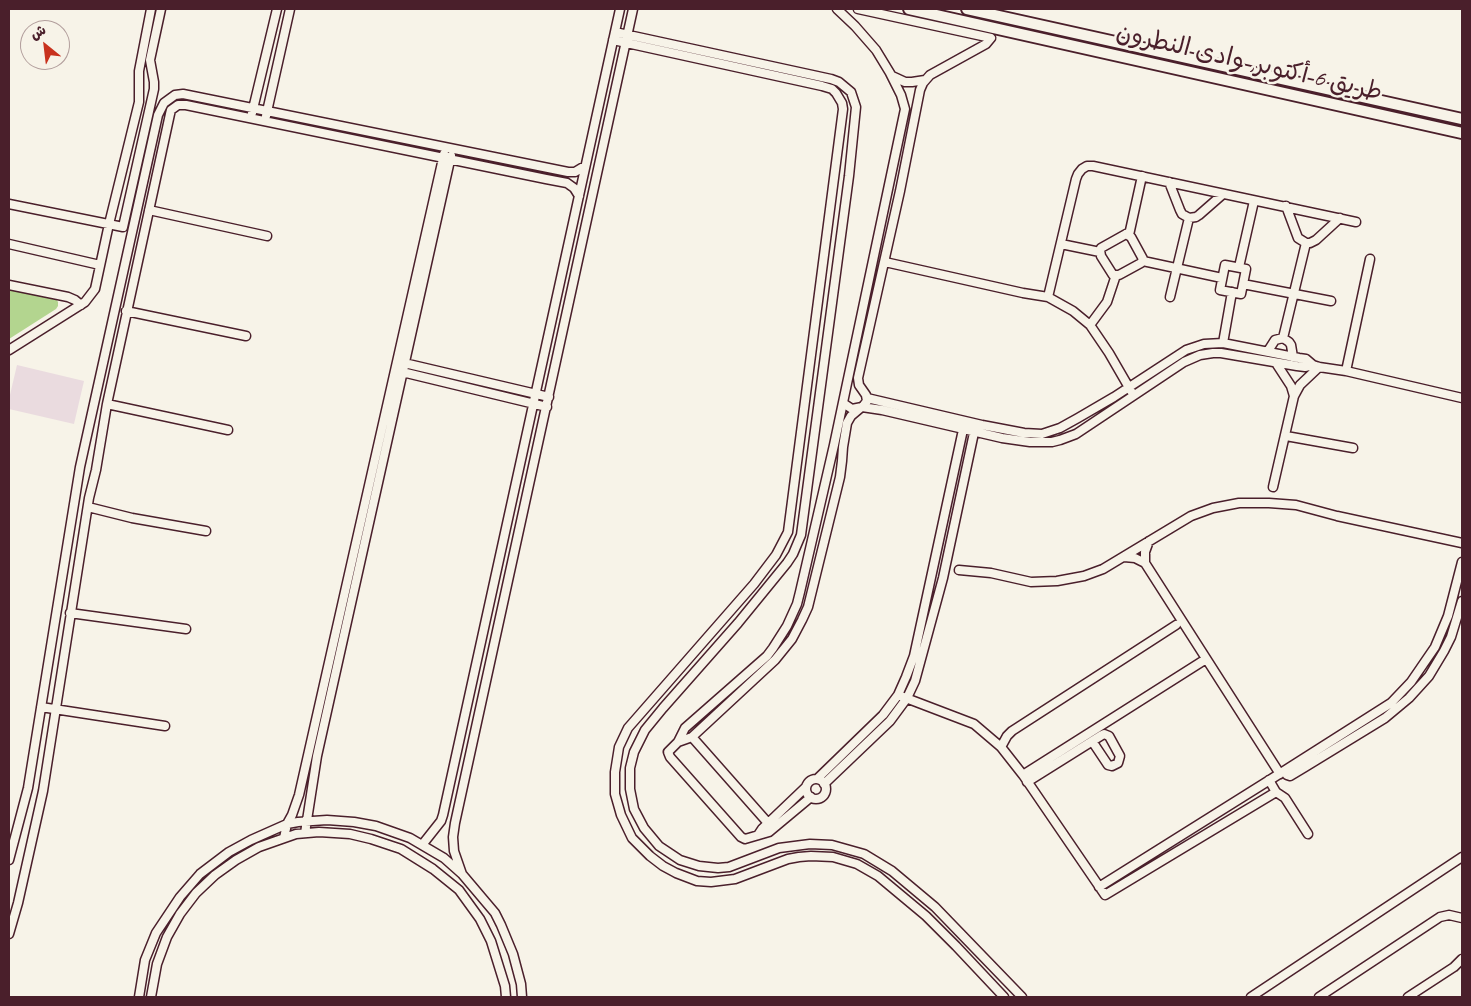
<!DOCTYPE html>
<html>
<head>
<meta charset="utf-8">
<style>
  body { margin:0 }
  #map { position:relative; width:1471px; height:1006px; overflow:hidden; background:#f7f3e8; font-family:Caveat,"Playpen Sans Arabic",sans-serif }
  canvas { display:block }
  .frame { position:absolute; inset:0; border:10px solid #4a1f2b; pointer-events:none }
  .north { position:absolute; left:20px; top:20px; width:50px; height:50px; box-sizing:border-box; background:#f7f3e8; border:1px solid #b29e9c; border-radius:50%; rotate:331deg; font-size:14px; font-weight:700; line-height:20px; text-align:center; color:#4a1f2b }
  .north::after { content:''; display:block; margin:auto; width:18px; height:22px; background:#c8321e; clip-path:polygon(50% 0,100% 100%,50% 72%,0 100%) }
</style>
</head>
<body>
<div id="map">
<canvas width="1471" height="1006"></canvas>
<div class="frame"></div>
<div class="north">ش</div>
</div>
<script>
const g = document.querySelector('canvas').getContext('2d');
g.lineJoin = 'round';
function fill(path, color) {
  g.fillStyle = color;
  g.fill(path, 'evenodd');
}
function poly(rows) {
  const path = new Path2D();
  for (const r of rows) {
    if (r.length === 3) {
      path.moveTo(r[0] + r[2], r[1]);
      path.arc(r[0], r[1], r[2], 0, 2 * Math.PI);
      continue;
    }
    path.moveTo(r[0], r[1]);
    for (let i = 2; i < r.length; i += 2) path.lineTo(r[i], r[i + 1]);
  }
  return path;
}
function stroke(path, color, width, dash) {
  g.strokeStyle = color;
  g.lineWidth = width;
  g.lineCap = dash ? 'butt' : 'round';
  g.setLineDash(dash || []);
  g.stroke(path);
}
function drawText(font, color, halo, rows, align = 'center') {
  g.font = font + ' Caveat,"Playpen Sans Arabic",sans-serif';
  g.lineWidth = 5;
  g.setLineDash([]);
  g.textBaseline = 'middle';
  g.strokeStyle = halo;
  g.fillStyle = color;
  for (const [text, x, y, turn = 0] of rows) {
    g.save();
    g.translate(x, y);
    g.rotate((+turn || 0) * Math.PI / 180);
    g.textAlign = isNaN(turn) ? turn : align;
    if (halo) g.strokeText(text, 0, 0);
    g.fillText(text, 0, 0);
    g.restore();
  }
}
fill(poly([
  [17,365,84,381,74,424,9,409,9,399]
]), '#eadbdf');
fill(poly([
  [9,290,56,299,58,302,58,306,56,309,9,339]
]), '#b3d58f');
const street = poly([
  [615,32,831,79,839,82,851,92,856,107,849,176,801,535,793,554,787,563,738,623,663,708,645,730,634,752,630,768,630,789,634,809,644,828,659,846,680,860,699,866,718,868,729,867,779,848,810,844,832,845,864,854,892,871,935,907,1022,997],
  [613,40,822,86,832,89,836,93,842,103,843,109,788,532,776,555,754,584,628,728,619,747,615,772,615,794,621,815,632,838,650,856,663,866,676,873,697,881,711,882,735,879,788,859,799,857,811,856,833,857,857,864,878,876,926,916,956,946,1004,997],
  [892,76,905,82,912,82,925,80],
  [252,113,277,9],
  [266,116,290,9],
  [1169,182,1180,210,1182,214,1189,218,1196,217,1199,215,1223,194],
  [9,204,123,227,154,89,154,82,150,60,161,9],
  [1286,206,1298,238,1306,243,1310,243,1316,240,1340,218],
  [149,210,267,236],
  [1126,234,1131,237,1143,259,1141,263,1119,275,1113,275,1101,256,1100,250,1101,248,1126,234],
  [1129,235,1142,176],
  [9,244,100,265],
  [1061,244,1100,252],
  [1143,261,1222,278],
  [885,262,1023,293,1048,297,1073,311,1090,325,1109,353,1131,391],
  [1225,265,1246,269,1241,294,1220,290,1225,265],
  [1239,267,1254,201],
  [1243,284,1331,301],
  [9,285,68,297,75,300,81,305],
  [1048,297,1076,179,1078,174,1082,169,1087,166,1093,166,1356,222],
  [1170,297,1189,218],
  [126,311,246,336],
  [1090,325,1107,302,1116,275],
  [1283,338,1306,243],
  [1223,343,1232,292],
  [9,350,85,302,95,289,109,224,139,102,139,71,151,9],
  [1268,351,1275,340,1283,338,1289,342,1291,345,1293,357],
  [400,362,549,397],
  [1276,363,1291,386,1294,396],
  [398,371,547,407],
  [1346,371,1370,259],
  [867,398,982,425,1024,433,1042,434,1060,428,1078,418,1114,397,1186,350,1204,344,1223,343,1299,358,1306,359,1313,365,1319,367,1346,371,1462,398],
  [843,403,852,409,862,407,882,410,1002,438,1030,442,1052,442,1060,440,1076,434,1184,362,1200,355,1213,353,1221,353,1297,366,1305,367,1313,365],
  [107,404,228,430],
  [1286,436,1353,448],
  [1273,487,1294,396,1300,385,1319,367],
  [88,507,132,518,206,531],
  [1149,541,1145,552,1145,563,1280,774],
  [1124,557,1135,558,1145,563],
  [959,570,991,573,1031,582,1057,581,1084,576,1103,569,1191,516,1213,508,1239,503,1269,503,1296,505,1337,516,1462,543],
  [70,613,186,629],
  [898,695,974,724,1001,747,1023,775,1105,895,1276,792],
  [41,707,165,726],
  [692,737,768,823],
  [678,742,692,737,775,660,792,639,802,620,808,607,840,477,842,461,843,447,847,423,851,416,864,405,867,401,866,395,859,385,858,378,900,191,920,90,923,83,930,75,986,44,991,38,858,9],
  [1001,747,1007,736,1012,731,1176,625],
  [1284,771,1287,775,1290,776,1305,767,1385,718,1409,698,1429,676,1444,651,1451,637,1462,601],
  [1023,775,1206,659],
  [817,779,883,715,898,695,906,677,914,656,964,425],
  [816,789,10],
  [1269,780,1276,792,1285,798,1308,834],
  [1027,782,1102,735,1104,734,1109,736,1120,756,1118,763,1112,766,1108,765,1092,741],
  [824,784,890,721,907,698,915,681,943,578,975,428],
  [811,797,769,832,745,839,741,837,670,757,668,752,678,742,685,728,767,656,773,648,787,626,797,604,800,592,834,445,905,109,901,95,890,73,876,50,855,26,837,9],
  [305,833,317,756,451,156],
  [758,835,762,829,806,787],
  [284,838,287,824,292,815,299,795,444,154],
  [422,845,441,821,443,815,620,9],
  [9,860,28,788,80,467,158,115,164,103,175,95,183,94,568,172,575,172,585,166],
  [462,874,454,851,453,837,455,823,633,9],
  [1099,887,1284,771,1391,703,1411,682,1435,647,1448,616,1462,562],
  [9,934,18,903,43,791,89,498,96,470,107,404,170,114,171,110,178,105,186,105,546,179,567,183,574,188,579,196],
  [139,997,145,960,156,933,180,897,200,874,229,852,251,840,287,824,298,822,327,820,354,822,376,826,410,838,444,858,462,874,495,913,501,925,513,954,521,984,522,997],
  [151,997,157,964,167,937,180,914,196,893,215,875,236,860,259,847,296,834,319,832,350,834,371,839,401,849,433,869,459,890,480,919,491,941,505,986,506,997],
  [1251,997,1462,857],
  [1319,997,1440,917,1449,915,1462,918],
  [1408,997,1454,967,1462,959]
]);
const secondary = poly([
  [909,9,1462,133],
  [967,9,1462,119]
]);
stroke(street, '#4a1f2b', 11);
stroke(secondary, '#4a1f2b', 14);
stroke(street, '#f7f3e8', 8);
stroke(secondary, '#f7f3e8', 10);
drawText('25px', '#4a1f2b', '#f7f3e8', [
  ["طريق 6 أكتوبر, وادى النطرون",1249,63,13]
]);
</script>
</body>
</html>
